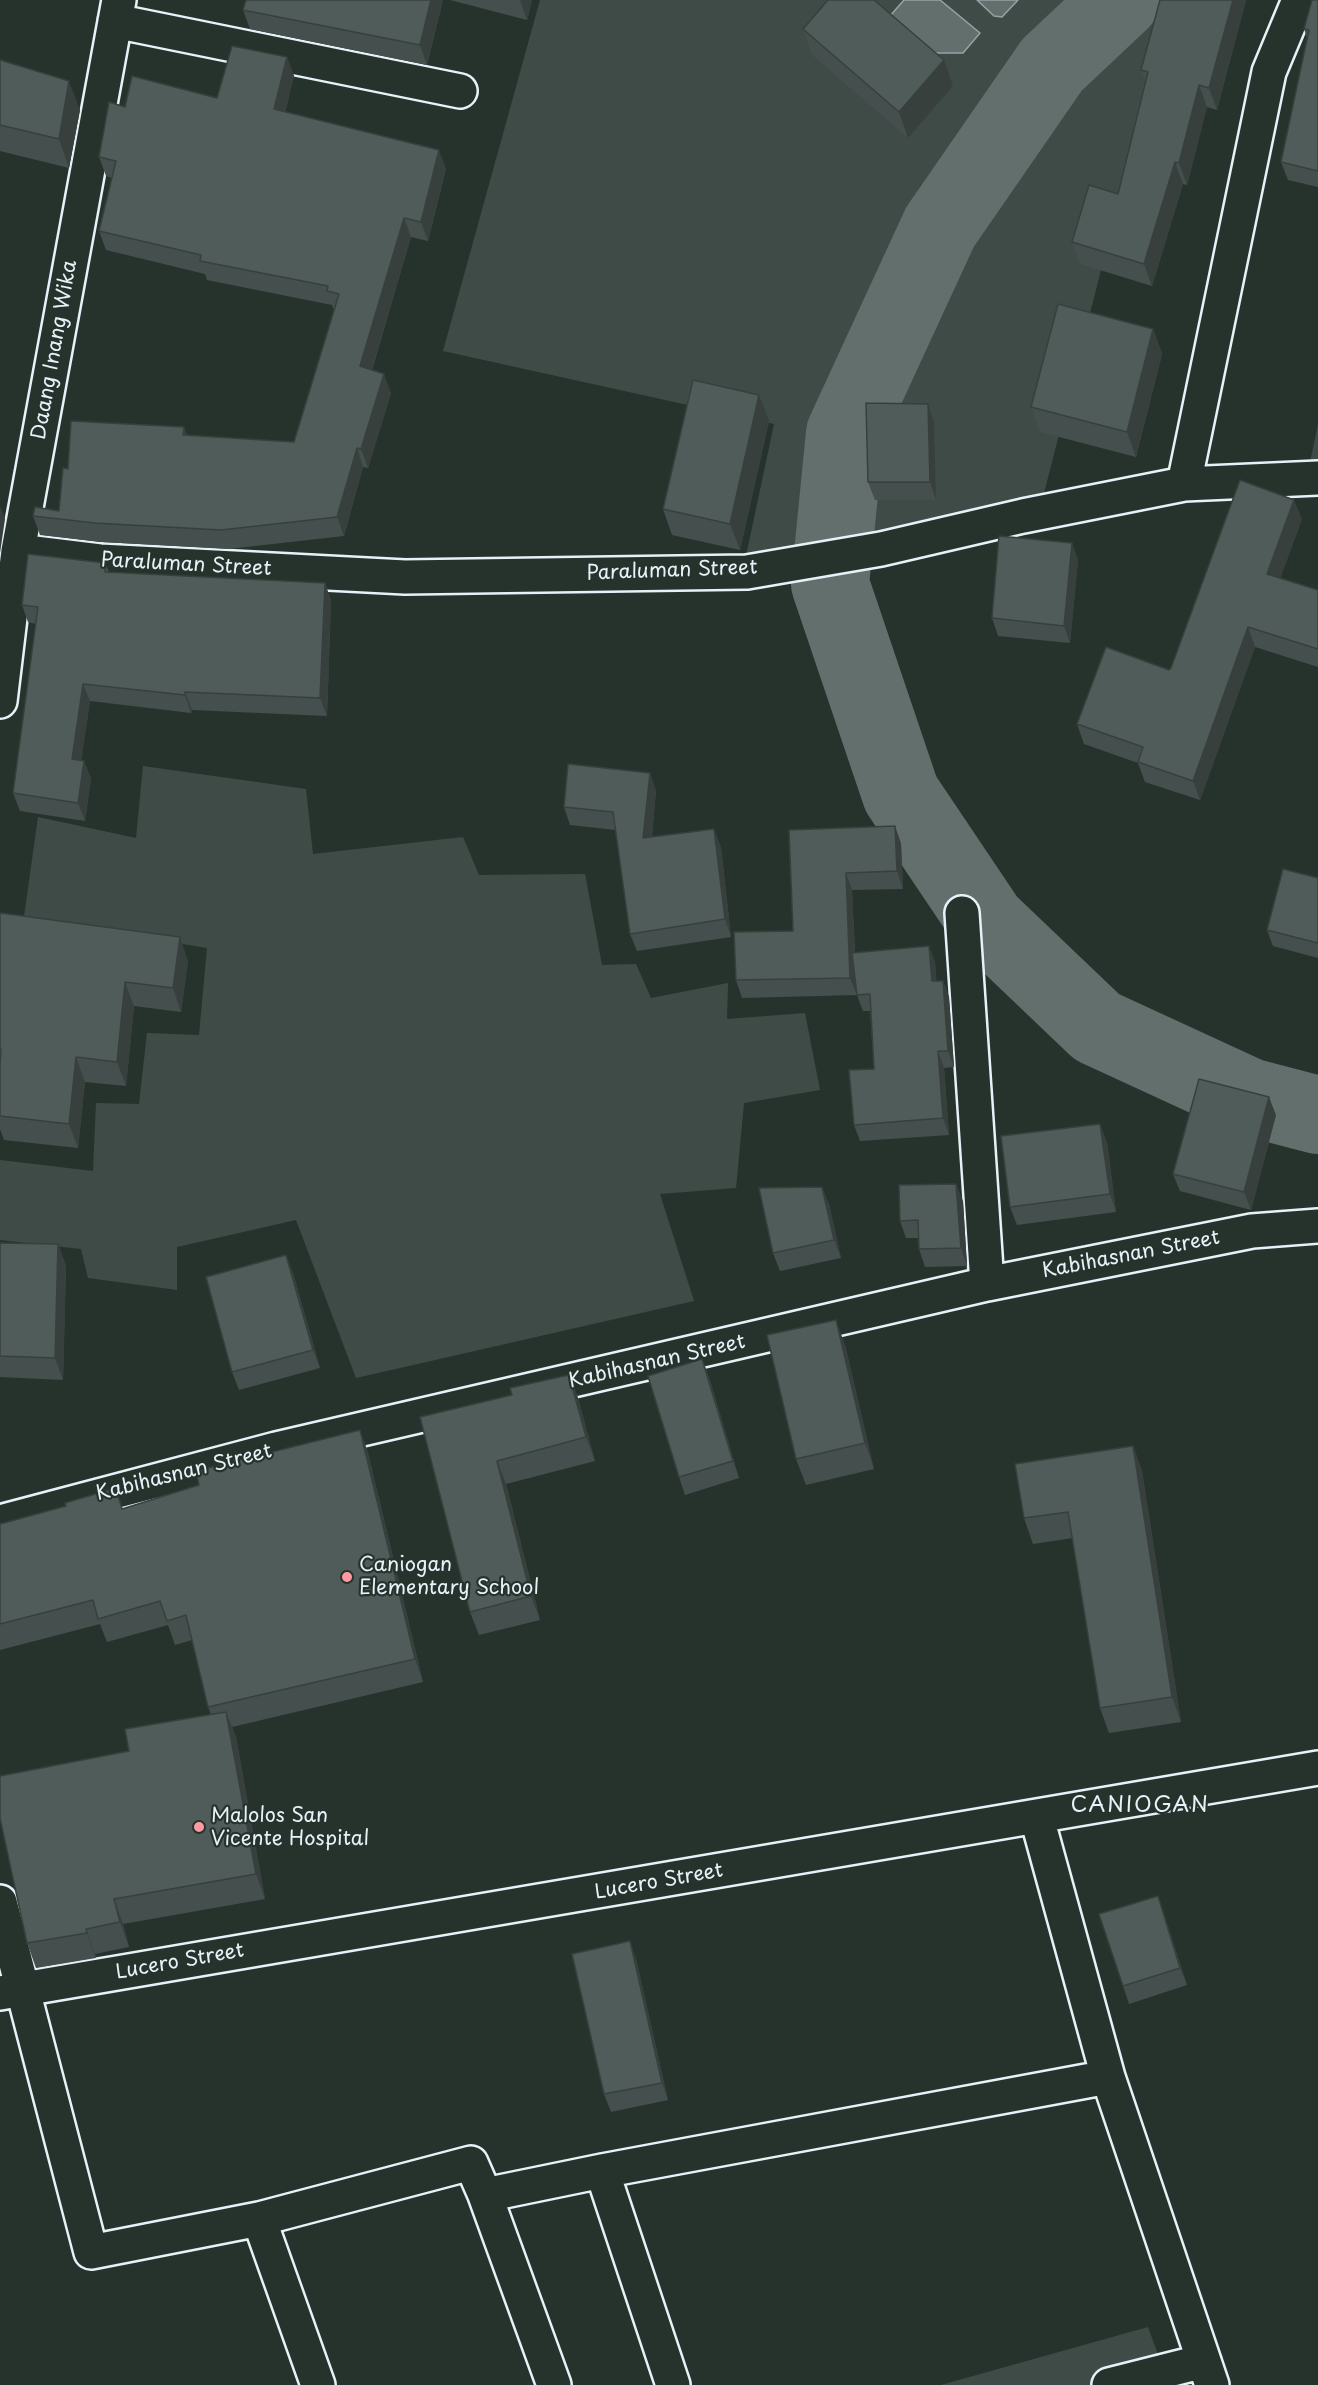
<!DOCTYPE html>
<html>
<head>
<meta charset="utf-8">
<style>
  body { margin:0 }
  canvas { display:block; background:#26332d }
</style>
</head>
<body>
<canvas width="1318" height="2385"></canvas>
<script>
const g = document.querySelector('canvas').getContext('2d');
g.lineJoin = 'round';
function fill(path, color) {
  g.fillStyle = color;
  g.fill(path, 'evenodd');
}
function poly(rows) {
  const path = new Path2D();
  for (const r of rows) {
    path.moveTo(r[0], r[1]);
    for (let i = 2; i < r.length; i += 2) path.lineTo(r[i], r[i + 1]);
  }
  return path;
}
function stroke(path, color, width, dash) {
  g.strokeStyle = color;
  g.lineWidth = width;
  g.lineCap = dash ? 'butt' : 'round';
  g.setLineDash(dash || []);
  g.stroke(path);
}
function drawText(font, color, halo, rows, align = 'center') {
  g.font = font + ' "Playpen Sans",sans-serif';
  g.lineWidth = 4.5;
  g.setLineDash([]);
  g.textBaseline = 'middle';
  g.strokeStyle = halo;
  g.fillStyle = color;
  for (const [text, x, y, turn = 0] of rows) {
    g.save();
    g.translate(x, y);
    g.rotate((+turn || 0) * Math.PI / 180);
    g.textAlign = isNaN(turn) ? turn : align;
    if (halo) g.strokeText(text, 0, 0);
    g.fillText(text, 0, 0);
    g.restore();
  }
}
fill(poly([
  [540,0,1170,0,1042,501,804,548,746,556,774,424,443,351],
  [1318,424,1318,462,1310,462],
  [143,766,306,789,313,854,463,837,479,875,585,874,602,965,636,964,651,998,728,983,727,1019,805,1013,820,1090,744,1103,736,1188,660,1194,694,1301,356,1378,296,1220,177,1247,177,1290,88,1278,81,1249,0,1240,0,1160,93,1171,96,1103,139,1104,147,1033,199,1035,207,948,24,917,38,817,136,838],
  [1148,2327,1169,2385,941,2385]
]), '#3e4b47');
const water = poly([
  [904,0,940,0,980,33,963,53,935,53,890,16,904,0],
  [977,0,1018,0,1002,17,994,16,977,0]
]);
fill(water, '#636f6d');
stroke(water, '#98a3a5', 1.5);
stroke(poly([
  [1121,0,1052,65,940,227,845,433,830,584,901,794,987,922,1097,1027,1249,1097,1318,1115]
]), '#636f6d', 78);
const minor = poly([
  [115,21,460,91],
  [1184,484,1269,72,1299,0],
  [18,551,100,561,405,577,747,572,881,549,1023,516,1184,484,1318,478],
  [0,701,18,551,119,0],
  [962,913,987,1284],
  [0,1522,276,1449,987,1284,1252,1231,1318,1226],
  [1037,1818,1108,2077,1212,2385],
  [0,1902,91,2252,259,2219,471,2163,485,2195],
  [0,1993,1318,1768],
  [602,2171,673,2385],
  [259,2219,318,2385],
  [554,2385,485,2195,602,2171,1108,2077],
  [1109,2385,1204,2361]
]);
stroke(minor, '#e8f1f8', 38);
stroke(minor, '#26332d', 33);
fill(poly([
  [246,0,443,0,427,65,250,29,243,10],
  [450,0,532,0,527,20],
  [1246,0,1217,110,1207,107,1187,185,1183,184,1152,286,1080,264,1072,242,1118,194,1145,81,1141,70],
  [1318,0,1318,187,1288,180,1281,162,1307,38,1304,29],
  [803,29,953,86,908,138,812,55],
  [287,57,294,76,285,112,446,169,428,241,411,237,372,370,391,393,368,468,363,467,344,536,228,549,102,542,40,535,33,516,59,511,68,469,184,427,187,436,294,442,334,310,332,305,207,280,205,274,106,250,99,231,112,178,106,176,99,157,125,107,217,98],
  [0,60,80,110,69,168,0,151],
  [1153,329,1162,354,1136,457,1040,432,1031,407],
  [928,404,934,422,936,500,875,500,868,482],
  [769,421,740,550,672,535,663,509],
  [1302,519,1280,578,1318,590,1318,667,1255,647,1200,800,1145,782,1138,763,1084,744,1077,724,1169,670],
  [1078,560,1070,643,998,636,992,618],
  [105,563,109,572,325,583,331,601,327,716,192,710,191,713,90,701,81,760,91,778,85,821,20,811,13,793,36,624,28,622,22,605],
  [656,790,652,837,721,847,731,937,637,951,630,934,616,830,570,825,564,807],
  [789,830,901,843,903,889,852,890,855,952,935,962,936,981,943,981,949,997,954,1067,944,1068,949,1135,860,1141,854,1125,874,1069,870,1011,863,1011,857,995,742,998,736,980,793,931],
  [1318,878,1318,958,1273,946,1267,930],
  [0,913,188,961,181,1012,134,1006,126,1086,85,1082,78,1148,4,1140,0,1129],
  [1276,1115,1251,1210,1180,1191,1173,1174],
  [1107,1142,1116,1212,1017,1225,1010,1207],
  [963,1201,967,1266,925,1267,919,1249,918,1238,906,1238,900,1221],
  [829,1204,841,1258,780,1271,773,1253],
  [0,1243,58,1244,66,1266,63,1380,0,1377],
  [293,1273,320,1368,239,1390,232,1372],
  [845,1345,874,1469,806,1485,796,1459],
  [569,1375,578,1398,595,1461,506,1484,540,1620,479,1635,470,1612,420,1417,512,1395],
  [709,1377,739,1478,685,1495,679,1477],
  [360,1430,368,1453,423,1682,232,1727,236,1737,265,1899,123,1924,129,1947,95,1954,96,1958,36,1968,27,1943,129,1751,211,1715,208,1707,192,1640,175,1645,168,1625,107,1642,100,1624,0,1650,0,1524,124,1509,199,1485],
  [1133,1446,1142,1471,1181,1722,1109,1733,1100,1708,1073,1538,1033,1544,1024,1518],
  [1158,1896,1187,1985,1129,2004,1123,1986],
  [636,1959,668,2100,611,2112,604,2094]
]), '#454f4d');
fill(poly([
  [431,0,443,0,427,65,420,45],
  [520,0,532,0,527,20],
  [1233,0,1246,0,1217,110,1209,88],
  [287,57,294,76,281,128,274,109],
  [944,60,953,86,908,138,899,112],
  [69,81,80,110,69,168,59,139],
  [1199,85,1207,107,1187,185,1179,163],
  [439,150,446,169,428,241,421,222],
  [1175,162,1183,184,1152,286,1144,264],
  [404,218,411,237,367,385,360,366],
  [1153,329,1162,354,1136,457,1127,432],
  [384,374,391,393,368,468,361,449],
  [759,395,769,421,740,550,730,524],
  [928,404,934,422,936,500,930,482],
  [184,427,191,446,183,435],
  [357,448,363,467,344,536,337,517],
  [1294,500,1302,519,1275,593,1267,574],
  [0,506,5,519,0,553],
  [1072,543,1078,560,1070,643,1064,626],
  [325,583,331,601,327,716,320,698],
  [1248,627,1255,647,1200,800,1193,781],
  [83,684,90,701,79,777,72,759],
  [185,692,192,710,191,713,185,695],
  [84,761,91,778,85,821,78,803],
  [650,773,656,790,650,856,643,838],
  [895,826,901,843,903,889,897,871],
  [714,829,721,847,731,937,725,919],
  [846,873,852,890,857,995,850,978],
  [180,937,188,961,181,1012,173,988],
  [929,946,935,962,938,998,932,981],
  [943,981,949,997,954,1067,948,1051],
  [125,982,134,1006,126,1086,117,1062],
  [938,1051,944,1068,949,1135,943,1118],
  [76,1057,85,1082,78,1148,69,1124],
  [1269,1097,1276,1115,1251,1210,1244,1192],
  [1100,1124,1107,1142,1116,1212,1110,1194],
  [956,1184,963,1201,967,1266,961,1248],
  [822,1187,829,1204,841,1258,834,1240],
  [58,1244,66,1266,63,1380,55,1358],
  [286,1255,293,1273,320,1368,313,1350],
  [836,1320,845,1345,874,1469,865,1443],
  [702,1359,709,1377,739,1478,733,1461],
  [569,1375,578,1398,595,1461,586,1437],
  [360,1430,368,1453,423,1682,415,1659],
  [1133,1446,1142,1471,1181,1722,1172,1697],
  [497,1461,506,1484,540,1620,531,1596],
  [226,1712,236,1737,265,1899,256,1874],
  [1158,1896,1164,1913,1187,1985,1180,1968],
  [114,1899,123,1924,129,1947,120,1922],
  [86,1929,95,1954,96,1958,87,1933],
  [630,1941,636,1959,668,2100,662,2083]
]), '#38403e');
const building = poly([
  [246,0,431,0,420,45,243,10,246,0],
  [828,0,874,0,944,60,899,112,803,29,828,0],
  [1160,0,1233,0,1209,88,1199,85,1179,163,1175,162,1144,264,1072,242,1089,185,1118,194,1148,72,1141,70,1160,0],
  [1312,0,1318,0,1318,171,1281,162,1309,30,1304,29,1312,0],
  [232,46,287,57,274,109,439,150,421,222,404,218,360,366,384,374,361,449,357,448,337,517,221,530,95,523,33,516,35,507,59,511,63,468,68,469,71,421,184,427,183,435,294,442,339,294,327,291,328,286,200,261,201,255,99,231,116,161,99,157,109,102,125,107,132,76,217,98,232,46],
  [0,60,69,81,59,139,0,125,0,60],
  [1058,304,1153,329,1127,432,1031,407,1058,304],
  [693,380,759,395,730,524,663,509,693,380],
  [866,403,928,404,930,482,868,482,866,403],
  [1240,480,1294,500,1267,574,1318,590,1318,649,1248,627,1193,781,1138,762,1143,747,1077,724,1106,647,1169,670,1171,668,1240,480],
  [999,536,1072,543,1064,626,992,618,999,536],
  [28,554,105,563,105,572,325,583,320,698,185,692,185,695,83,684,72,759,84,761,78,803,13,793,38,607,22,605,28,554],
  [568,764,650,773,643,838,714,829,725,919,630,934,613,812,564,807,568,764],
  [895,826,897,871,846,873,850,978,736,980,734,932,793,931,789,830,895,826],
  [1283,869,1318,878,1318,943,1267,930,1283,869],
  [0,913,180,937,173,988,125,982,117,1062,76,1057,69,1124,0,1116,0,1065,1,1049,0,1049,0,913],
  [929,946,932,981,943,981,948,1051,938,1051,943,1118,854,1125,849,1070,874,1069,870,994,857,995,852,953,929,946],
  [1199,1079,1269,1097,1244,1192,1173,1174,1199,1079],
  [1100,1124,1110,1194,1010,1207,1001,1136,1100,1124],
  [956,1184,961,1248,919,1249,918,1220,900,1221,899,1185,956,1184],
  [822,1187,834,1240,773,1253,759,1188,822,1187],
  [0,1243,58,1244,55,1358,0,1356,0,1243],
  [286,1255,313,1350,232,1372,206,1277,286,1255],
  [836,1320,865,1443,796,1459,767,1335,836,1320],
  [702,1359,733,1461,679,1477,648,1376,702,1359],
  [569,1375,586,1437,497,1461,531,1596,470,1612,420,1417,512,1395,510,1388,569,1375],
  [360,1430,415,1659,208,1707,186,1615,167,1621,160,1601,98,1619,93,1600,0,1624,0,1524,66,1506,65,1503,116,1488,122,1509,199,1485,196,1471,360,1430],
  [1133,1446,1172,1697,1100,1708,1068,1512,1024,1518,1015,1464,1133,1446],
  [226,1712,256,1874,114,1899,120,1922,86,1929,87,1933,27,1943,0,1818,0,1776,129,1751,125,1729,226,1712],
  [1158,1896,1180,1968,1123,1986,1099,1914,1158,1896],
  [630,1941,662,2083,604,2094,572,1954,630,1941]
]);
fill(building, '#505c59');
stroke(building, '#38403e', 1.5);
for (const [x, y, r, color] of [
  [347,1577,6,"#ff9aa2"],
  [199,1827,6,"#ff9aa2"]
]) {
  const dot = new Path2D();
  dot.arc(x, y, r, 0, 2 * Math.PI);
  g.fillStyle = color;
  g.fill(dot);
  stroke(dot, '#26332d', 2);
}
drawText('20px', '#e8f1f8', '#26332d', [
  ["Daang Inang Wika",55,350,-80],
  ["Paraluman Street",186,565,3],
  ["Paraluman Street",672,571,-2],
  ["Kabihasnan Street",1131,1255,-11],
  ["Kabihasnan Street",657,1362,-13],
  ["Kabihasnan Street",184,1473,-14],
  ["Lucero Street",659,1882,-10],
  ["Lucero Street",180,1962,-10]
]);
drawText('20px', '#e8f1f8', '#26332d', [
  ["Caniogan",359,1565],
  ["Elementary School",359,1588],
  ["Malolos San",211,1816],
  ["Vicente Hospital",211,1839]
], 'left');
g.letterSpacing = '1.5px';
drawText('22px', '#e8f1f8', '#26332d', [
  ["CANIOGAN",1140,1806]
]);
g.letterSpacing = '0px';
</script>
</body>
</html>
